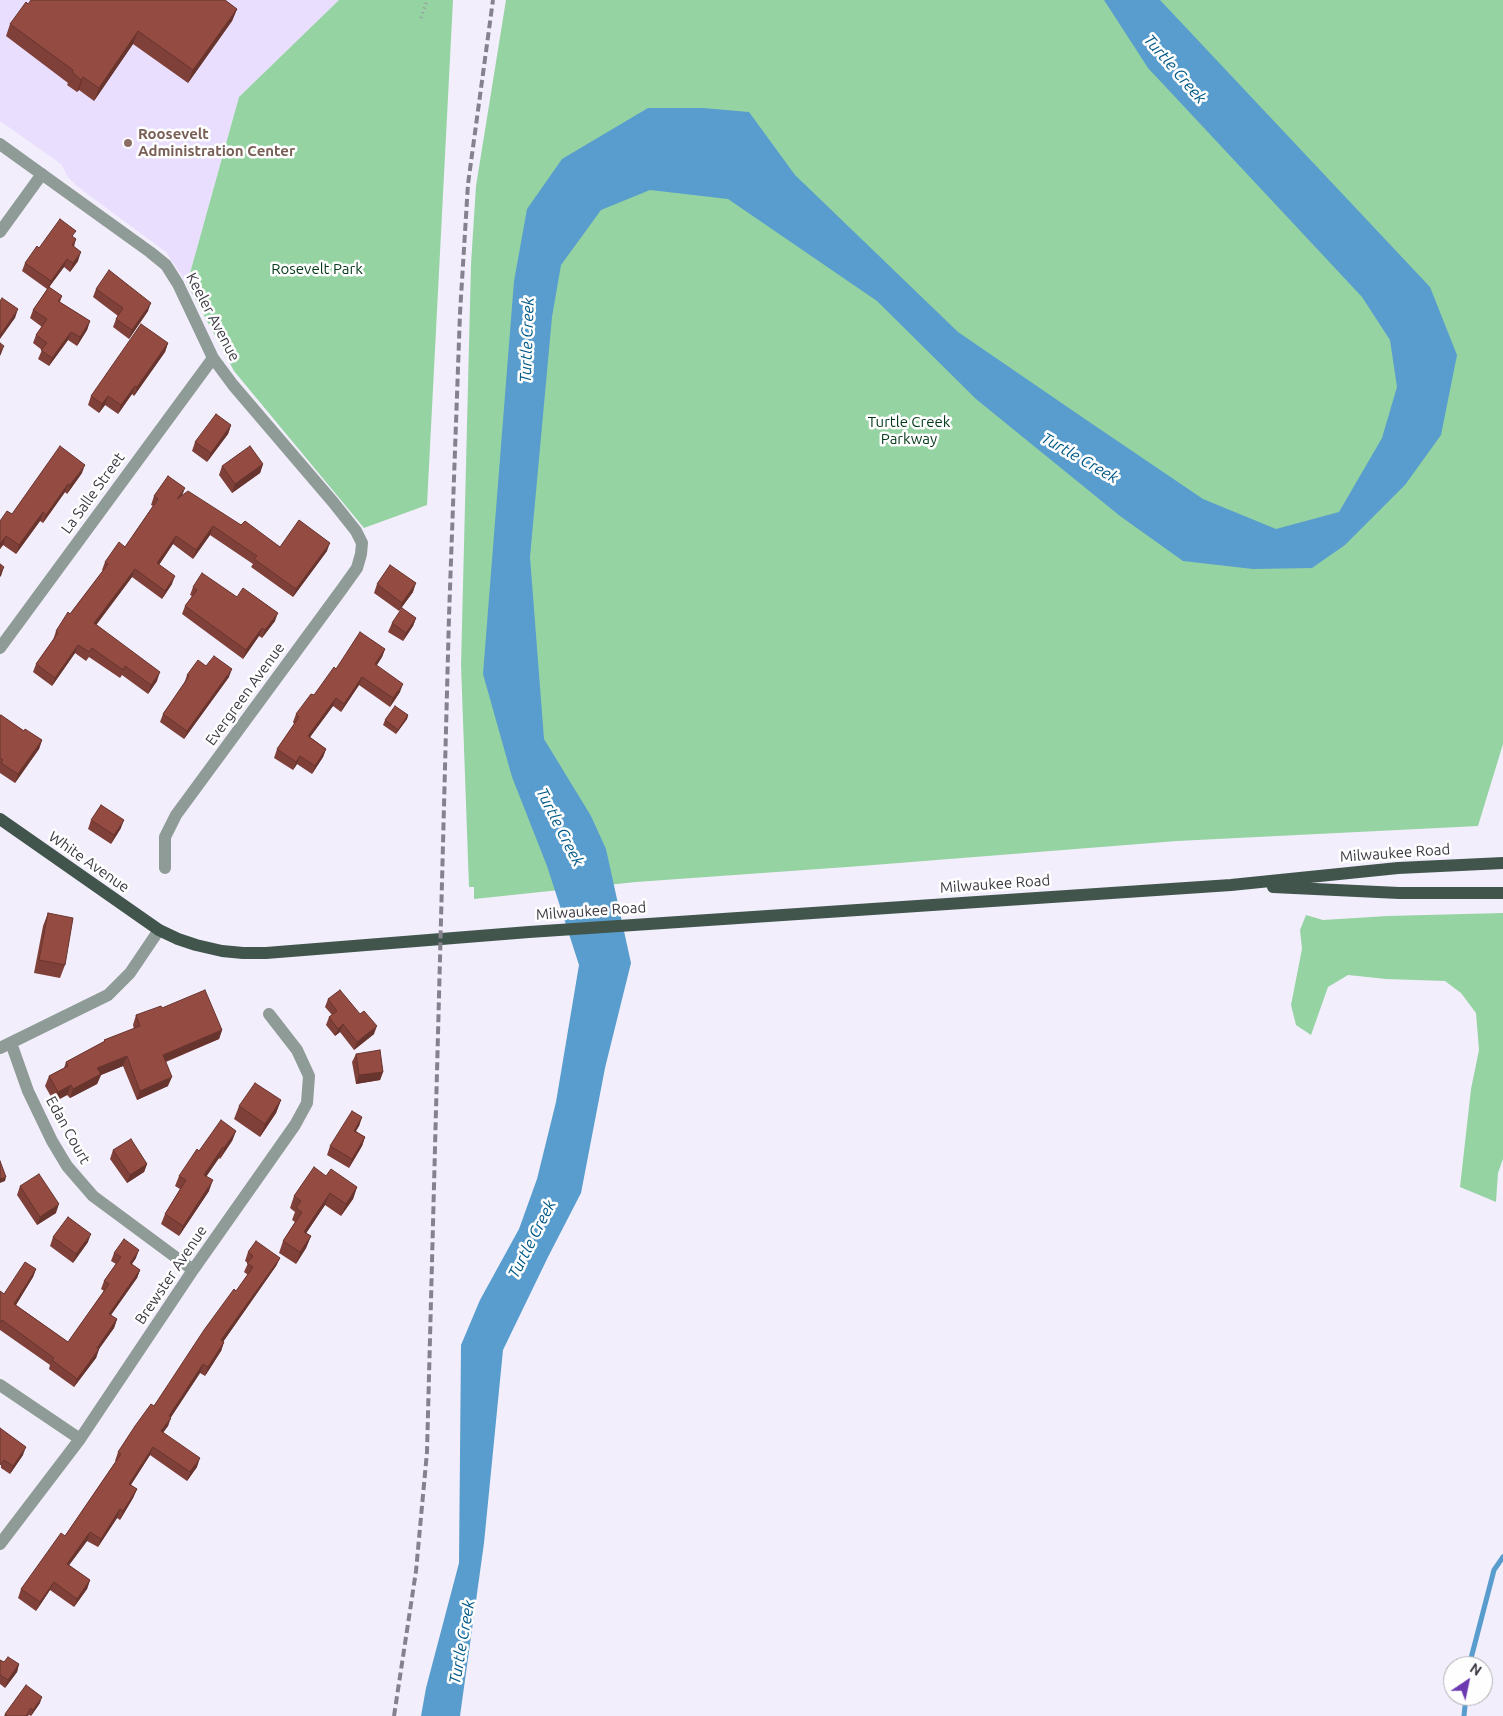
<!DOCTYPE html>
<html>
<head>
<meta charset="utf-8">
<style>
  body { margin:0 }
  #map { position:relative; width:1503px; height:1716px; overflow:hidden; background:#f3eefc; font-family:Ubuntu,sans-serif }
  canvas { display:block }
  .north { position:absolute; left:1443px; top:1656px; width:50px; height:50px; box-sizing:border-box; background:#fefefe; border:1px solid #b0afb3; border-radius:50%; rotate:34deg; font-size:14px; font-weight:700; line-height:20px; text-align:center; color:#3c3842 }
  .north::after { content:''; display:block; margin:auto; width:18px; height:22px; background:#6b39b0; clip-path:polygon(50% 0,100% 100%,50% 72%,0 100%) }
</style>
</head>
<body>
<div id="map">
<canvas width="1503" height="1716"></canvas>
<div class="north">N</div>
</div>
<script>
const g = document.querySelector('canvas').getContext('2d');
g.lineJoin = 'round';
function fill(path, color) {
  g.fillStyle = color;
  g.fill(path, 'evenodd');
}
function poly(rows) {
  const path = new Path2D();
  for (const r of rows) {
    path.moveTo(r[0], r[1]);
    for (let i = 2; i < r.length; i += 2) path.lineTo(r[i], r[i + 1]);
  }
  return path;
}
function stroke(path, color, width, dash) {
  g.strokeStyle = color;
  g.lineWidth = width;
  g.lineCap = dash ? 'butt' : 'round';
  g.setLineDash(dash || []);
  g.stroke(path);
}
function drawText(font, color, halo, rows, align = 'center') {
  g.font = font + ' Ubuntu,sans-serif';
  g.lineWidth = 5;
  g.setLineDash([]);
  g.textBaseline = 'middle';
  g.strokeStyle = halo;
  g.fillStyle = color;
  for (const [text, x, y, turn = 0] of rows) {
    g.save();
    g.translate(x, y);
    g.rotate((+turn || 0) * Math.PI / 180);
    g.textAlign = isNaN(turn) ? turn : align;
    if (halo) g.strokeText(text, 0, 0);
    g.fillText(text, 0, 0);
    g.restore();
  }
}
fill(poly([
  [0,0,339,0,239,97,187,284,166,252,78,187,68,177,61,164,0,121]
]), '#eadefe');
fill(poly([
  [339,0,453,0,427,505,364,528,234,371,187,284,239,97],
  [506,0,1503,0,1503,744,1478,826,1177,841,861,866,636,882,474,899,474,887,469,887,461,665,471,264,476,186],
  [1503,913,1503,1159,1498,1173,1496,1202,1460,1187,1471,1089,1479,1050,1476,1013,1461,993,1445,981,1386,979,1348,975,1328,987,1311,1035,1296,1025,1291,1005,1302,949,1300,930,1306,915,1323,920,1387,916]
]), '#96d3a3');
fill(poly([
  [1104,0,1160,0,1430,287,1457,355,1441,435,1405,485,1345,545,1312,568,1253,569,1183,561,1120,516,976,399,877,301,728,199,650,190,601,210,561,265,552,317,530,557,544,739,591,816,606,849,631,963,605,1068,581,1193,548,1257,503,1350,484,1543,460,1716,421,1716,426,1688,459,1563,461,1345,480,1300,519,1229,537,1179,556,1102,579,965,547,866,512,777,483,674,514,281,527,209,562,159,648,108,703,108,749,112,795,175,958,332,1082,417,1203,499,1276,529,1339,512,1382,438,1397,387,1390,340,1362,297,1148,68]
]), '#589dcd');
stroke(poly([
  [1469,1666,1494,1570,1503,1557],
  [1464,1716,1466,1696]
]), '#589dcd', 5);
stroke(poly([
  [421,18,427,0]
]), '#9994a0', 3, [1, 4]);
stroke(poly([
  [0,144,150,252,166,265,178,284,213,358,233,385,333,502,356,531,362,543,361,554,357,568,342,589,176,815,165,837,165,868],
  [0,232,42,174],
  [0,648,213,358],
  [11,1043,28,1091,52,1141,67,1166,93,1196,193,1270],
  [0,1048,108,995,130,973,159,930],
  [0,1385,80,1439],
  [0,1544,80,1439,193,1270,295,1125,307,1103,309,1076,297,1050,269,1014]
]), '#8f9b96', 12);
stroke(poly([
  [0,819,159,930,178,939,196,945,222,951,243,953,266,953,529,932,1231,885,1398,868,1503,863],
  [1273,887,1399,893,1503,893]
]), '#41554d', 12);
stroke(poly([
  [394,1716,416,1571,427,1452,449,616,460,313,468,184,493,0]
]), '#86828d', 4, [8, 4]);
fill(poly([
  [28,4,237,9,232,21,188,83,133,44,94,101,79,90,77,92,67,85,68,83,6,36,10,24],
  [74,238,76,239,74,247,78,261,70,272,64,267,49,287,62,296,60,302,90,321,87,330,77,346,68,340,49,366,38,359,42,350,33,343,36,335,42,327,30,318,33,310,47,289,22,271,25,263,39,248],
  [96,289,148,311,129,339,113,327,116,319,118,316,93,297],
  [168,343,165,352,134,396,132,394,118,414,105,405,99,413,88,405,91,396],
  [231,425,228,434,207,462,192,451,195,442],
  [263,464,260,473,232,493,219,475,222,466],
  [82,473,67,494,65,492,43,523,40,521,16,554,3,545,0,549,0,521],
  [183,495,241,525,280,547,327,551,293,597,251,567,253,564,210,535,193,559,173,544,159,565,172,584,162,599,132,577,96,625,157,681,148,694,122,675,120,678,89,657,86,661,75,653,52,686,33,672,36,664,53,640,56,631,70,614,103,571,102,570,105,562,125,547,153,506,151,505,154,496],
  [377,584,413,592,399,611,374,593],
  [193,587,237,597,275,621,262,638,259,636,243,659,182,614,185,606,192,596,190,595],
  [416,618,413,626,403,641,388,632,392,623],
  [385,649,382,657,376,666,400,692,390,707,359,685,341,712,333,706,310,737,326,749,323,757,312,774,297,764,293,770,274,758,277,749,294,724,293,722,296,714,314,695,336,669],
  [206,666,229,677,184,739,160,722,163,714,184,684,187,675],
  [408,715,407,719,396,734,383,725,385,720],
  [0,716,24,731,42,740,39,749,15,783,0,773],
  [91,820,121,828,111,844,88,829],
  [48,913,65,965,60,978,34,973,43,926],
  [328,999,374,1034,354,1050,340,1032,335,1036,326,1025,329,1017,332,1015,325,1007],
  [162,1008,222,1030,219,1039,166,1062,168,1086,137,1100,123,1066,101,1075,97,1084,70,1098,67,1095,54,1102,45,1086,49,1076,64,1068,66,1062,104,1042,104,1040,134,1029,133,1025,136,1015],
  [356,1054,383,1072,380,1080,356,1084,352,1062],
  [281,1100,276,1113,260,1137,234,1119,239,1106],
  [362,1117,359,1126,356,1131,365,1137,362,1146,349,1168,327,1155,330,1146],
  [236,1131,232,1141,220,1159,219,1158,206,1176,209,1191,179,1236,161,1224,165,1214,180,1189,175,1186,179,1176,199,1151],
  [113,1150,147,1164,144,1172,127,1183,110,1159],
  [326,1176,357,1187,353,1199,341,1216,325,1205,306,1233,311,1236,306,1248,296,1264,279,1253,283,1241,295,1222,292,1220,295,1212,290,1208,294,1196],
  [20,1186,56,1213,37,1225,17,1195],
  [53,1237,88,1242,73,1263,50,1246],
  [248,1252,280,1258,276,1266,223,1342,224,1342,221,1351,205,1376,200,1373,170,1418,168,1426,163,1432,197,1467,187,1481,150,1455,131,1485,137,1489,133,1498,120,1520,117,1518,98,1547,87,1541,69,1565,90,1580,87,1589,74,1607,50,1590,36,1611,18,1598,21,1589,65,1536,116,1461,115,1461,118,1452,154,1406,248,1275,244,1272,248,1263,245,1261],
  [114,1253,136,1258,132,1264,140,1270,137,1278,111,1315,117,1319,114,1328,99,1349,96,1358,74,1387,49,1369,50,1365,0,1330,0,1291,4,1294,36,1269,33,1277,16,1305,68,1342,104,1291,101,1289,104,1281,116,1264,111,1261],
  [0,1428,23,1455,10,1474,1,1468],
  [0,1660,4,1662,19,1664,17,1672,5,1688,0,1684],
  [40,1703,31,1716,29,1715,28,1716,4,1716,5,1714]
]), '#7f4039');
fill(poly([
  [237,9,232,21,188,83,193,70],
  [138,31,133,44,94,101,99,88],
  [83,77,79,90,77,92,81,80],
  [81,252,78,261,70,272,73,263],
  [67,259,64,267,47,290,51,281],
  [151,303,148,311,129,339,132,330],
  [18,309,15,318,0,339,0,335],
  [90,321,87,330,77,346,80,337],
  [71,332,68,340,49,366,52,358],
  [168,343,165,352,134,396,137,387],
  [4,346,1,354,0,356,0,352],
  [135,386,132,394,118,414,121,405],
  [108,396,105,405,99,413,102,404],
  [231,425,228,434,207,462,211,453],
  [263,464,260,473,232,493,235,484],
  [85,465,82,473,67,494,70,485],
  [68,484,65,492,43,523,46,515],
  [185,488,182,496,177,499],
  [43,512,40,521,16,554,19,545],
  [213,526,210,535,193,559,196,550],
  [6,536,3,545,0,549,0,544],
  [176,536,173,544,154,572,157,563],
  [330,543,327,551,293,597,296,589],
  [4,567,1,576,0,577,0,573],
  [135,569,132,577,91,632,94,623],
  [175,576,172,584,162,599,165,591],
  [416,583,413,592,399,611,402,603],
  [278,613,275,621,262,638,265,630],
  [416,618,413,626,403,641,406,633],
  [262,628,259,636,243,659,246,650],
  [78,645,75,653,52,686,55,678],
  [385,649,382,657,372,673,375,664],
  [232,669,229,677,184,739,187,731],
  [160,672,157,681,148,694,151,685],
  [362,677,359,685,341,712,344,704],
  [403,684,400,692,390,707,393,698],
  [336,698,333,706,305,744,308,736],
  [408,715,407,719,396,734,398,730],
  [42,740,39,749,15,783,18,774],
  [326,749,323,757,312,774,315,766],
  [300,756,297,764,293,770,296,762],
  [124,820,121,828,111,844,114,835],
  [343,1024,340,1032,335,1036,338,1029],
  [377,1026,374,1034,354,1050,357,1042],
  [222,1030,219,1039,159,1064,163,1055],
  [127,1056,123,1066,101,1075,97,1084,70,1098,73,1089,97,1068],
  [383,1072,380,1080,356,1084,359,1075],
  [172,1077,168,1086,137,1100,140,1091],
  [71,1085,67,1095,54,1102,58,1092],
  [281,1100,276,1113,260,1137,265,1124],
  [362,1117,359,1126,351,1139,354,1131],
  [236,1131,232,1141,220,1159,224,1148],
  [365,1137,362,1146,349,1168,352,1159],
  [223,1147,219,1158,200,1186,204,1175],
  [147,1164,144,1172,127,1183,130,1175],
  [6,1177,5,1181,0,1183,0,1179],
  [213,1180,209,1191,179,1236,183,1226],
  [357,1187,353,1199,341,1216,346,1204],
  [330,1193,325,1205,299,1244,304,1232],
  [59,1204,56,1213,37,1225,40,1217],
  [91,1234,88,1242,73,1263,76,1254],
  [311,1236,306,1248,296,1264,300,1252],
  [139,1250,136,1258,127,1271,130,1263],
  [280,1258,276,1266,218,1349,221,1340],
  [36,1269,33,1277,11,1313,14,1304],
  [140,1270,137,1278,106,1322,109,1314],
  [117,1319,114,1328,94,1356,97,1348],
  [224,1342,221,1351,205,1376,208,1367],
  [99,1349,96,1358,74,1387,77,1379],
  [203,1364,200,1373,166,1425,169,1416],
  [171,1418,168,1426,158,1440,161,1431],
  [26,1447,23,1455,10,1474,13,1466],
  [153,1447,150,1455,126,1492,129,1484],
  [200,1458,197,1467,187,1481,190,1472],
  [137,1489,133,1498,120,1520,123,1511],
  [120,1509,117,1518,98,1547,101,1539],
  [90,1532,87,1541,64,1572,67,1564],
  [90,1580,87,1589,74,1607,77,1599],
  [54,1582,50,1590,36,1611,40,1602],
  [19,1664,17,1672,5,1688,8,1680],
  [42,1697,40,1703,31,1716,33,1710]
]), '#68342e');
const building = poly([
  [31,0,225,0,237,9,193,70,138,31,99,88,83,77,81,80,72,72,73,70,10,24,26,2,28,4,31,0],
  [60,219,76,231,72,236,76,239,72,245,81,252,73,263,67,259,51,281,25,263,37,246,39,248,60,219],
  [109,270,151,303,132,330,116,319,123,308,96,289,109,270],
  [49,287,62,296,58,301,90,321,80,337,71,332,52,358,41,350,47,343,36,335,47,319,33,310,49,287],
  [2,298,18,309,0,335,0,301,2,298],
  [141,324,168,343,137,387,135,386,121,405,108,396,102,404,91,396,141,324],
  [0,343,4,346,0,352,0,343],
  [216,414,231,425,211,453,195,442,216,414],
  [60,446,85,465,70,485,68,484,46,515,43,512,19,545,6,536,0,544,0,521,7,511,12,514,60,446],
  [250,446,263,464,235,484,222,466,250,446],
  [168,476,185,488,177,499,188,491,241,525,245,521,280,547,299,520,330,543,296,589,254,559,257,556,213,526,196,550,176,536,157,563,175,576,165,591,135,569,94,623,160,672,151,685,125,666,123,670,92,648,89,652,78,645,55,678,36,664,58,633,56,631,68,612,70,614,108,564,105,562,119,542,125,547,158,499,154,496,168,476],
  [0,564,4,567,0,573,0,564],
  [390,565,416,583,402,603,377,584,390,565],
  [202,573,237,597,243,588,278,613,265,630,262,628,246,650,185,606,197,590,193,587,202,573],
  [402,608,416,618,406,633,392,623,402,608],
  [360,632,385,649,375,664,403,684,393,698,362,677,344,704,336,698,308,736,326,749,315,766,300,756,296,762,277,749,299,717,296,714,311,694,314,695,334,667,336,669,360,632],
  [214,656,232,669,187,731,163,714,189,676,187,675,198,660,206,666,214,656],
  [395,706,408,715,398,730,385,720,395,706],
  [1,715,24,731,25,729,42,740,18,774,1,763,3,760,0,758,0,716,1,715],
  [101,805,124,820,114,835,91,820,101,805],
  [48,913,73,918,65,965,39,960,48,913],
  [205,990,222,1030,163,1055,172,1077,140,1091,127,1056,97,1068,101,1074,73,1089,71,1085,58,1092,49,1076,68,1066,66,1062,105,1041,104,1040,140,1026,136,1015,161,1006,162,1008,205,990],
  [340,990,360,1014,364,1011,377,1026,357,1042,343,1024,338,1029,329,1017,337,1011,328,999,340,990],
  [380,1050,383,1072,359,1075,356,1054,380,1050],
  [255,1083,281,1100,265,1124,239,1106,255,1083],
  [352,1111,362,1117,354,1131,365,1137,352,1159,330,1146,352,1111],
  [221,1120,236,1131,224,1148,223,1147,204,1175,213,1180,183,1226,165,1214,186,1180,179,1176,197,1149,199,1151,221,1120],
  [131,1139,147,1164,130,1175,113,1150,131,1139],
  [0,1161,6,1177,0,1179,0,1161],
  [314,1167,326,1176,331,1169,357,1187,346,1204,330,1193,304,1232,311,1236,300,1252,283,1241,302,1212,296,1208,301,1201,294,1196,314,1167],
  [39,1174,59,1204,40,1217,20,1186,39,1174],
  [68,1217,91,1234,76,1254,53,1237,68,1217],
  [124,1239,139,1250,130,1263,140,1270,109,1314,117,1319,97,1348,99,1349,77,1379,52,1360,54,1358,2,1320,0,1323,0,1291,4,1294,25,1262,36,1269,14,1304,68,1342,109,1284,104,1281,121,1257,114,1253,124,1239],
  [256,1241,280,1258,221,1340,224,1342,208,1367,203,1364,169,1416,171,1418,161,1431,200,1458,190,1472,153,1447,129,1484,137,1489,123,1511,120,1509,101,1539,90,1532,67,1564,90,1580,77,1599,54,1582,40,1602,21,1589,61,1533,65,1536,121,1454,118,1452,135,1426,151,1404,154,1406,204,1330,234,1289,236,1291,253,1267,247,1263,253,1256,248,1252,256,1241],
  [0,1428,26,1447,13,1466,4,1460,0,1465,0,1428],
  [8,1657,19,1664,8,1680,0,1675,0,1660,4,1662,8,1657],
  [26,1685,42,1697,33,1710,31,1708,26,1716,8,1716,5,1714,26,1685]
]);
fill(building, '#944b42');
stroke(building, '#68342e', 1);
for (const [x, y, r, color] of [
  [128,143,5,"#8d6e63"]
]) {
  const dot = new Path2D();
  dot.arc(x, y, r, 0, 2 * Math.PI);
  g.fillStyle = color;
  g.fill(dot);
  stroke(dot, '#fefefe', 2);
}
drawText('bold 15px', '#785e54', '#fefefe', [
  ["Roosevelt",138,134],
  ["Administration Center",138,151]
], 'left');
drawText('15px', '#043919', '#fefefe', [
  ["Rosevelt Park",317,269],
  ["Turtle Creek",909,422],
  ["Parkway",909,439]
]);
drawText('15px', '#3c3842', '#fefefe', [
  ["Keeler Avenue",213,317,62],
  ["La Salle Street",93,493,-54],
  ["Evergreen Avenue",245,694,-54],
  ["Milwaukee Road",1395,853,-4],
  ["White Avenue",89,862,35],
  ["Milwaukee Road",995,884,-4],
  ["Milwaukee Road",591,911,-4],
  ["Edan Court",68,1130,61],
  ["Brewster Avenue",171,1275,-56]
]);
drawText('italic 16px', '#005987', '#fefefe', [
  ["Turtle Creek",1175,69,49],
  ["Turtle Creek",527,340,-88],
  ["Turtle Creek",1080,458,30],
  ["Turtle Creek",560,827,63],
  ["Turtle Creek",532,1239,-63],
  ["Turtle Creek",462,1642,-80]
]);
</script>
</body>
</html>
